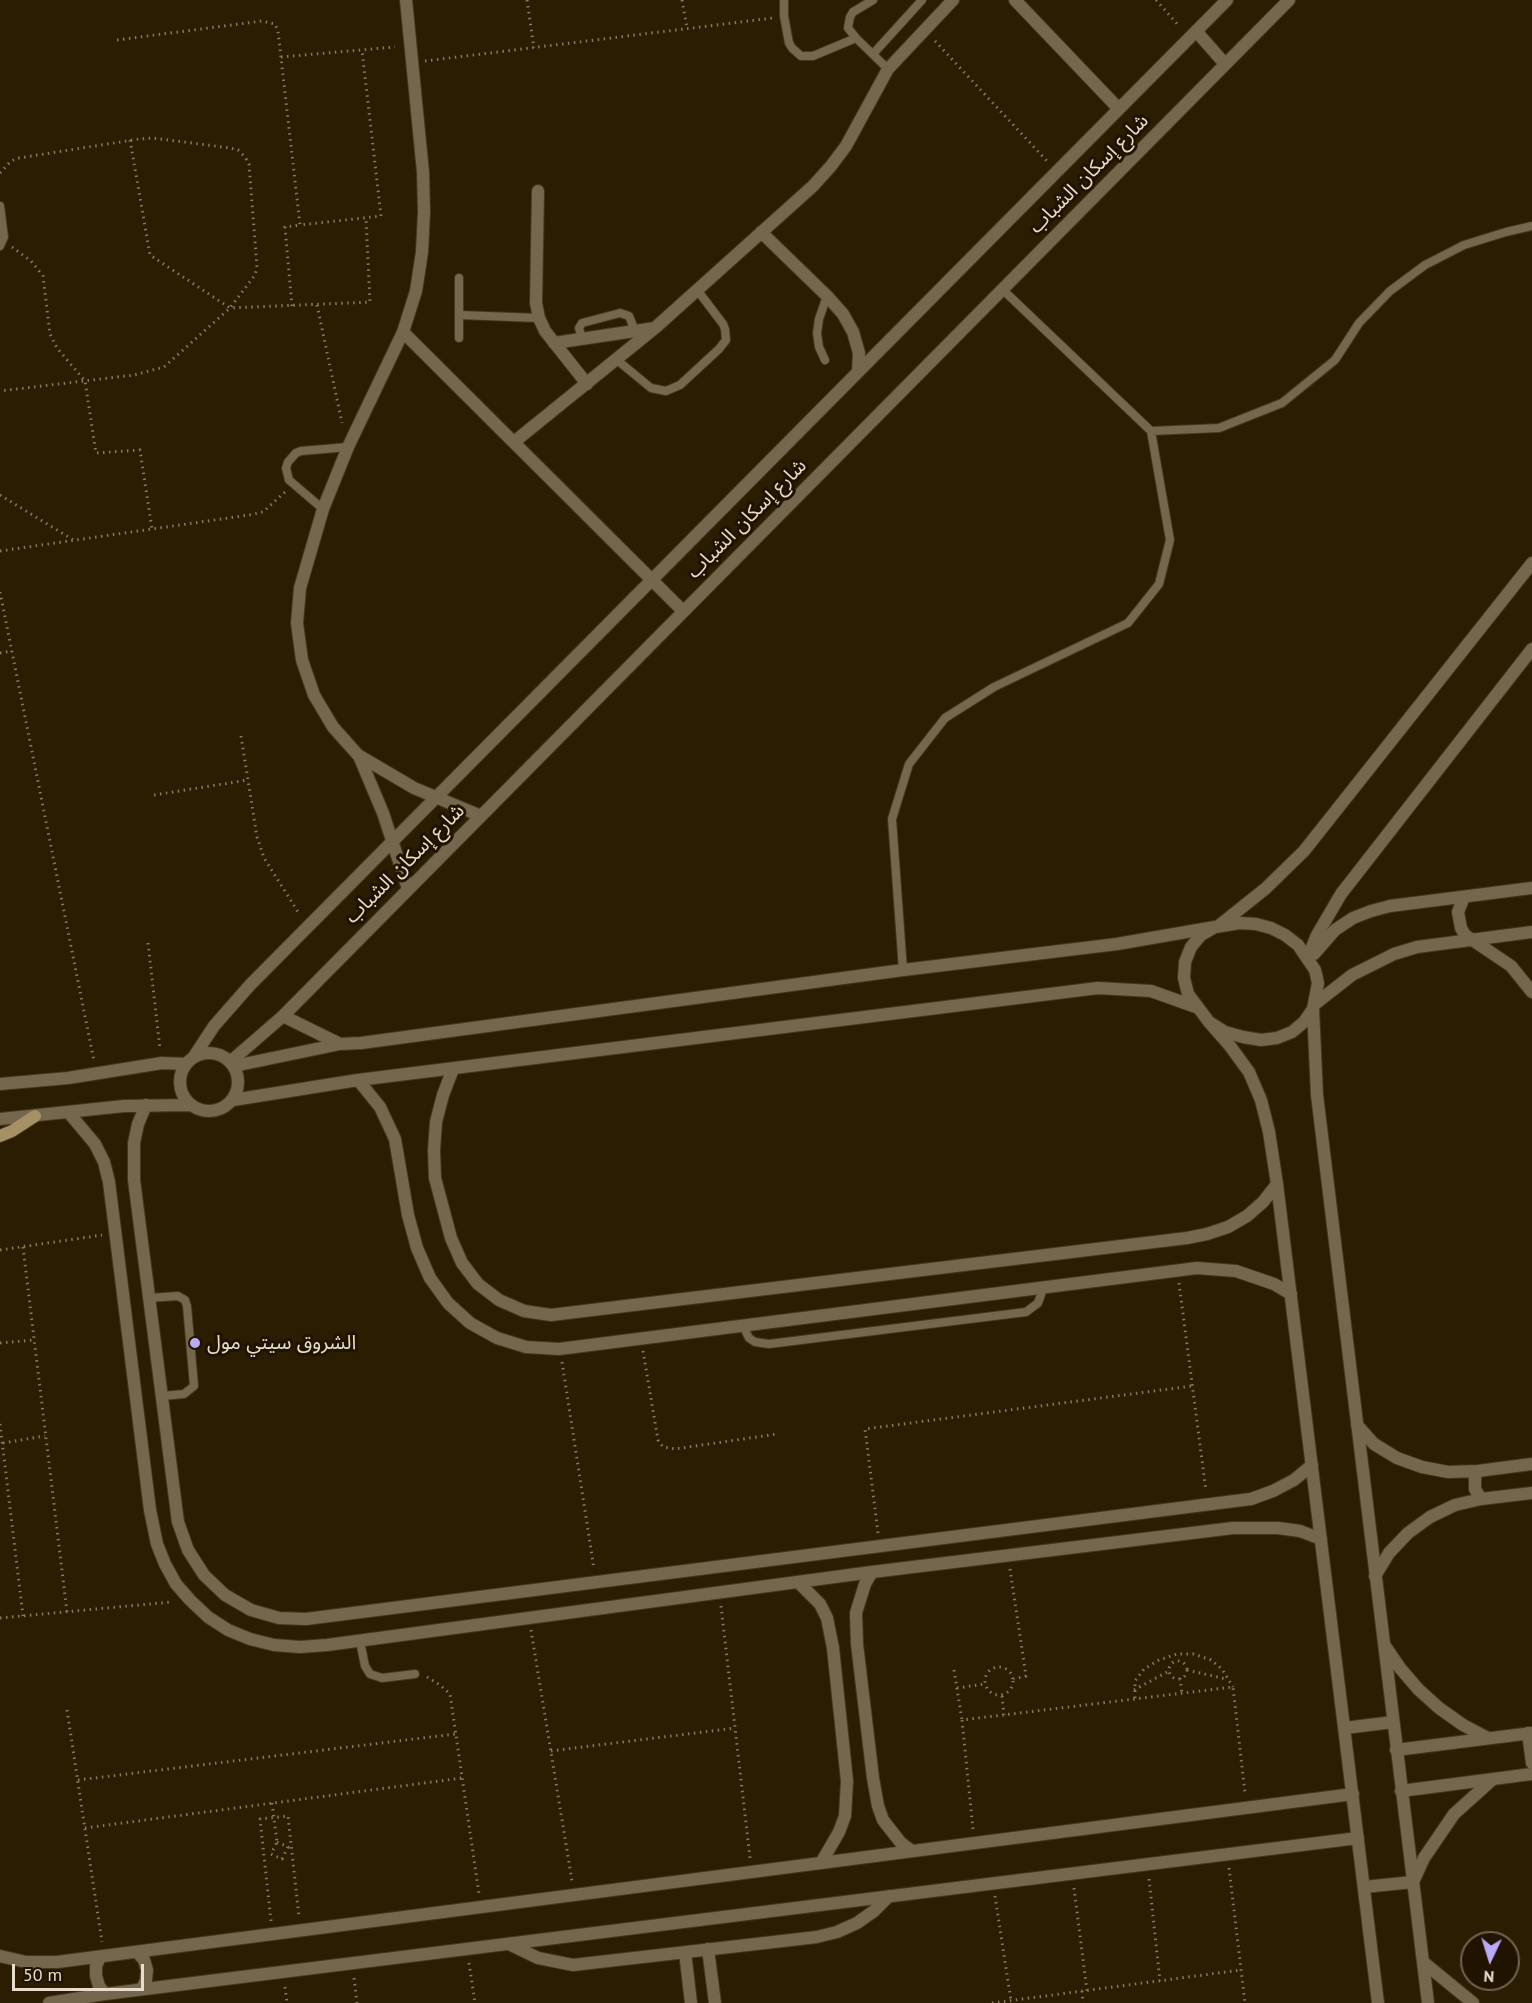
<!DOCTYPE html>
<html>
<head>
<meta charset="utf-8">
<style>
  body { margin:0 }
  #map { position:relative; width:1532px; height:2003px; overflow:hidden; background:#2a1d01; font-family:"PT Sans",sans-serif }
  canvas { display:block }
  .north { position:absolute; left:1460px; top:1931px; width:60px; height:60px; box-sizing:border-box; background:#201300; border:2px solid #6f6452; border-radius:50%; rotate:184deg; font-size:16px; font-weight:700; line-height:24px; text-align:center; color:#e6ddcd }
  .north::after { content:''; display:block; margin:auto; width:21px; height:27px; background:#bbaaf6; clip-path:polygon(50% 0,100% 100%,50% 72%,0 100%) }
  .scale { position:absolute; left:12px; top:1964px; width:132px; height:27px; box-sizing:border-box; border:3px solid #e6ddcd; border-top:0; padding-left:8px; font-size:18px; line-height:21px; white-space:nowrap; color:#e6ddcd; -webkit-text-stroke:4px #201300; paint-order:stroke }
</style>
</head>
<body>
<div id="map">
<canvas width="1532" height="2003"></canvas>
<div class="north">N</div>
<div class="scale">50 m</div>
</div>
<script>
const g = document.querySelector('canvas').getContext('2d');
g.lineJoin = 'round';
function poly(rows) {
  const path = new Path2D();
  for (const r of rows) {
    if (r.length === 3) {
      path.moveTo(r[0] + r[2], r[1]);
      path.arc(r[0], r[1], r[2], 0, 2 * Math.PI);
      continue;
    }
    path.moveTo(r[0], r[1]);
    for (let i = 2; i < r.length; i += 2) path.lineTo(r[i], r[i + 1]);
  }
  return path;
}
function stroke(path, color, width, dash) {
  g.strokeStyle = color;
  g.lineWidth = width;
  g.lineCap = dash ? 'butt' : 'round';
  g.setLineDash(dash || []);
  g.stroke(path);
}
function drawText(font, color, halo, rows, align = 'center') {
  g.font = font + ' "PT Sans","Noto Sans Arabic",sans-serif';
  g.lineWidth = 6;
  g.setLineDash([]);
  g.textBaseline = 'middle';
  g.strokeStyle = halo;
  g.fillStyle = color;
  for (const [text, x, y, turn = 0] of rows) {
    g.save();
    g.translate(x, y);
    g.rotate((+turn || 0) * Math.PI / 180);
    g.textAlign = isNaN(turn) ? turn : align;
    if (halo) g.strokeText(text, 0, 0);
    g.fillText(text, 0, 0);
    g.restore();
  }
}
const lane = poly([
  [784,0,784,16,789,43,792,48,801,56,813,56,856,38],
  [873,0,853,12,850,17,848,28,856,38,888,69],
  [873,54,922,0],
  [0,206,4,237,0,246],
  [459,315,539,318],
  [459,338,459,278],
  [582,339,579,328,582,323,620,313,629,316,635,331],
  [617,360,651,388,666,391,680,385,719,349,726,340,725,329,723,324,698,291],
  [825,360,819,347,817,333,819,319,827,296],
  [1151,431,1219,428,1282,403,1335,360,1359,323,1390,291,1425,265,1464,245,1506,232,1532,226],
  [323,509,289,480,286,468,288,462,296,453,301,451,348,447],
  [903,970,892,819,909,764,945,718,994,687,1128,623,1159,584,1170,540,1151,431,1002,289],
  [149,1298,178,1296,185,1300,187,1306,194,1386,184,1394,162,1396],
  [743,1326,749,1338,755,1342,769,1344,1026,1312,1038,1303,1043,1289],
  [360,1641,365,1666,370,1674,382,1678,415,1674]
]);
const street = poly([
  [406,0,423,172,424,212,422,252,416,291,403,332,348,447,323,509,300,588,297,623,302,660,314,695,333,727,358,755,414,788,481,816],
  [1015,0,1119,109],
  [1196,31,1225,64],
  [538,191,536,303,539,318,545,331,587,384],
  [761,232,827,296,843,314,853,332,859,353,858,372],
  [403,332,683,611],
  [554,343,655,328],
  [514,442,656,327,813,186,831,166,846,146,888,69,953,0],
  [359,756,383,813,408,889],
  [1464,897,1458,912,1461,928,1465,935,1511,966,1532,992],
  [1240,923,1256,924,1271,928,1285,935,1298,945,1315,970,1318,983,1313,1009,1304,1022,1292,1032,1277,1038,1261,1040,1243,1037,1225,1032,1209,1022,1188,994,1184,978,1185,962,1191,947,1201,935,1215,927,1240,923],
  [1221,924,1265,889,1304,851,1532,563],
  [1314,954,1335,930,1353,918,1371,911,1390,906,1532,888],
  [1308,957,1317,935,1341,894,1532,649],
  [1315,1004,1352,975,1394,954,1417,947,1532,932],
  [1313,1009,1317,1095,1428,2003],
  [283,1016,340,1044],
  [1209,1022,1230,1046,1249,1072,1261,1100,1269,1132,1277,1184,1378,2003],
  [209,1082,29],
  [193,1058,214,1026,250,985,1227,0],
  [230,1062,283,1016,1289,0],
  [234,1066,340,1044,361,1043,903,970,1117,944,1215,927],
  [453,1069,443,1095,436,1122,434,1150,435,1178,451,1238,462,1263,478,1284,499,1300,524,1311,551,1315,1187,1238,1207,1234,1228,1227,1247,1216,1263,1202,1277,1184],
  [358,1080,380,1107,395,1139,408,1215,417,1248,430,1278,448,1303,470,1323,497,1338,526,1347,559,1349,1197,1268,1236,1271,1274,1284,1291,1294],
  [0,1084,68,1078,162,1063,186,1064],
  [233,1100,358,1080,1098,988,1151,991,1196,1007],
  [146,1105,138,1124,134,1143,134,1180,178,1522,188,1550,204,1575,225,1595,251,1610,279,1618,306,1619,1227,1502,1251,1499,1273,1491,1294,1480,1312,1465],
  [69,1113,95,1144,104,1162,109,1182,150,1510,157,1544,165,1564,176,1584,190,1600,208,1617,228,1630,250,1639,274,1645,300,1647,327,1645,872,1572,1233,1528,1278,1528,1300,1531,1321,1539],
  [0,1119,124,1106,191,1105],
  [1357,1425,1374,1444,1397,1458,1422,1467,1448,1472,1478,1471,1532,1464],
  [1478,1471,1475,1476,1475,1489,1481,1499],
  [872,1572,865,1584,856,1613,857,1644,873,1778,878,1806,883,1820,901,1843,912,1851],
  [1375,1576,1389,1553,1408,1533,1430,1517,1455,1505,1481,1499,1532,1493],
  [799,1583,820,1604,827,1618,833,1648,847,1781,845,1816,839,1832,821,1863],
  [1385,1646,1400,1668,1418,1689,1439,1708,1463,1725,1488,1738],
  [1345,1728,1393,1722],
  [1528,1733,1532,1763],
  [1396,1750,1532,1733],
  [1401,1791,1532,1774],
  [1364,1887,1413,1882,1424,1858,1454,1814,1493,1779],
  [509,1944,538,1958,573,1965,817,1937,837,1932,857,1923,874,1911,889,1896],
  [708,1949,715,2003],
  [137,1952,144,1960,147,1970,146,1980,142,1989],
  [685,1952,691,2003],
  [0,1956,26,1962,57,1962,1353,1794],
  [100,1957,96,1966,96,1976,99,1986,105,1994],
  [1423,1962,1473,2003],
  [49,2003,105,1994,1358,1838]
]);
const secondary = poly([
  [0,1136,12,1131,35,1116]
]);
stroke(lane, '#44381e', 10);
stroke(street, '#44381e', 14);
stroke(secondary, '#44381e', 14);
stroke(poly([
  [527,0,534,48],
  [682,0,687,28],
  [1156,0,1180,27],
  [117,40,262,21,275,24,278,31,300,225,381,216,362,50],
  [935,41,1047,161],
  [281,57,395,47],
  [425,61,773,18],
  [130,140,150,255,230,308,370,302,366,219],
  [0,173,11,161,19,158,139,139,153,138,230,148,238,150,245,157,249,164,257,267,255,275,230,308,164,367,134,375,0,391],
  [12,247,31,261,43,276,50,334,57,348,85,381,96,453,140,450,152,529],
  [317,305,342,423],
  [292,306,285,227,300,225],
  [0,495,75,541],
  [0,551,249,515,263,512,285,492],
  [0,592,94,1061],
  [0,653,12,651],
  [241,736,257,837,264,858,300,915],
  [154,795,248,780],
  [148,943,160,1049],
  [23,1247,67,1612],
  [0,1250,102,1235],
  [1179,1283,1206,1491],
  [0,1343,34,1340],
  [643,1351,658,1440,663,1447,675,1449,777,1434],
  [562,1362,594,1569],
  [0,1424,23,1616],
  [3,1443,45,1436],
  [878,1533,865,1429,1192,1386],
  [1010,1569,1026,1676,1014,1679],
  [721,1606,750,1858],
  [0,1618,171,1602],
  [531,1630,572,1881],
  [1178,1670,9],
  [999,1681,14],
  [954,1670,962,1720],
  [1187,1670,1226,1679],
  [427,1677,440,1685,450,1694,479,1894],
  [1180,1678,1182,1693],
  [957,1688,985,1684],
  [1134,1690,1169,1671],
  [1002,1696,1004,1715],
  [1135,1698,1135,1681,1144,1669,1159,1660,1177,1654,1194,1654,1211,1660,1222,1669,1233,1687],
  [67,1710,102,1942],
  [551,1751,735,1728],
  [78,1780,455,1734],
  [272,1803,277,1842],
  [85,1828,462,1778],
  [973,1829,962,1720,1233,1687,1245,1793],
  [277,1842,288,1847,282,1859,271,1854,277,1842],
  [1229,1868,1245,2003],
  [1149,1879,1160,1981],
  [1074,1888,1087,1991],
  [995,1896,1011,2001],
  [271,1921,260,1819,288,1816,299,1917],
  [469,1963,475,2003],
  [354,1978,357,2003],
  [285,1987,287,2003],
  [1082,1991,1083,2003],
  [992,2003,1241,1970]
]), '#847963', 3, [1.5, 4.5]);
stroke(lane, '#75674e', 8);
stroke(street, '#75674e', 12);
stroke(secondary, '#a69167', 12);
for (const [x, y, r, color] of [
  [195,1343,6,"#bbaaf6"]
]) {
  const dot = new Path2D();
  dot.arc(x, y, r, 0, 2 * Math.PI);
  g.fillStyle = color;
  g.fill(dot);
  stroke(dot, '#201300', 2);
}
drawText('20px', '#e6ddcd', '#201300', [
  ["شارع إسكان الشباب",1089,174,-45],
  ["شارع إسكان الشباب",747,519,-45],
  ["شارع إسكان الشباب",405,864,-45]
]);
drawText('20px', '#e6ddcd', '#201300', [
  ["الشروق سيتي مول",207,1343]
], 'left');
</script>
</body>
</html>
